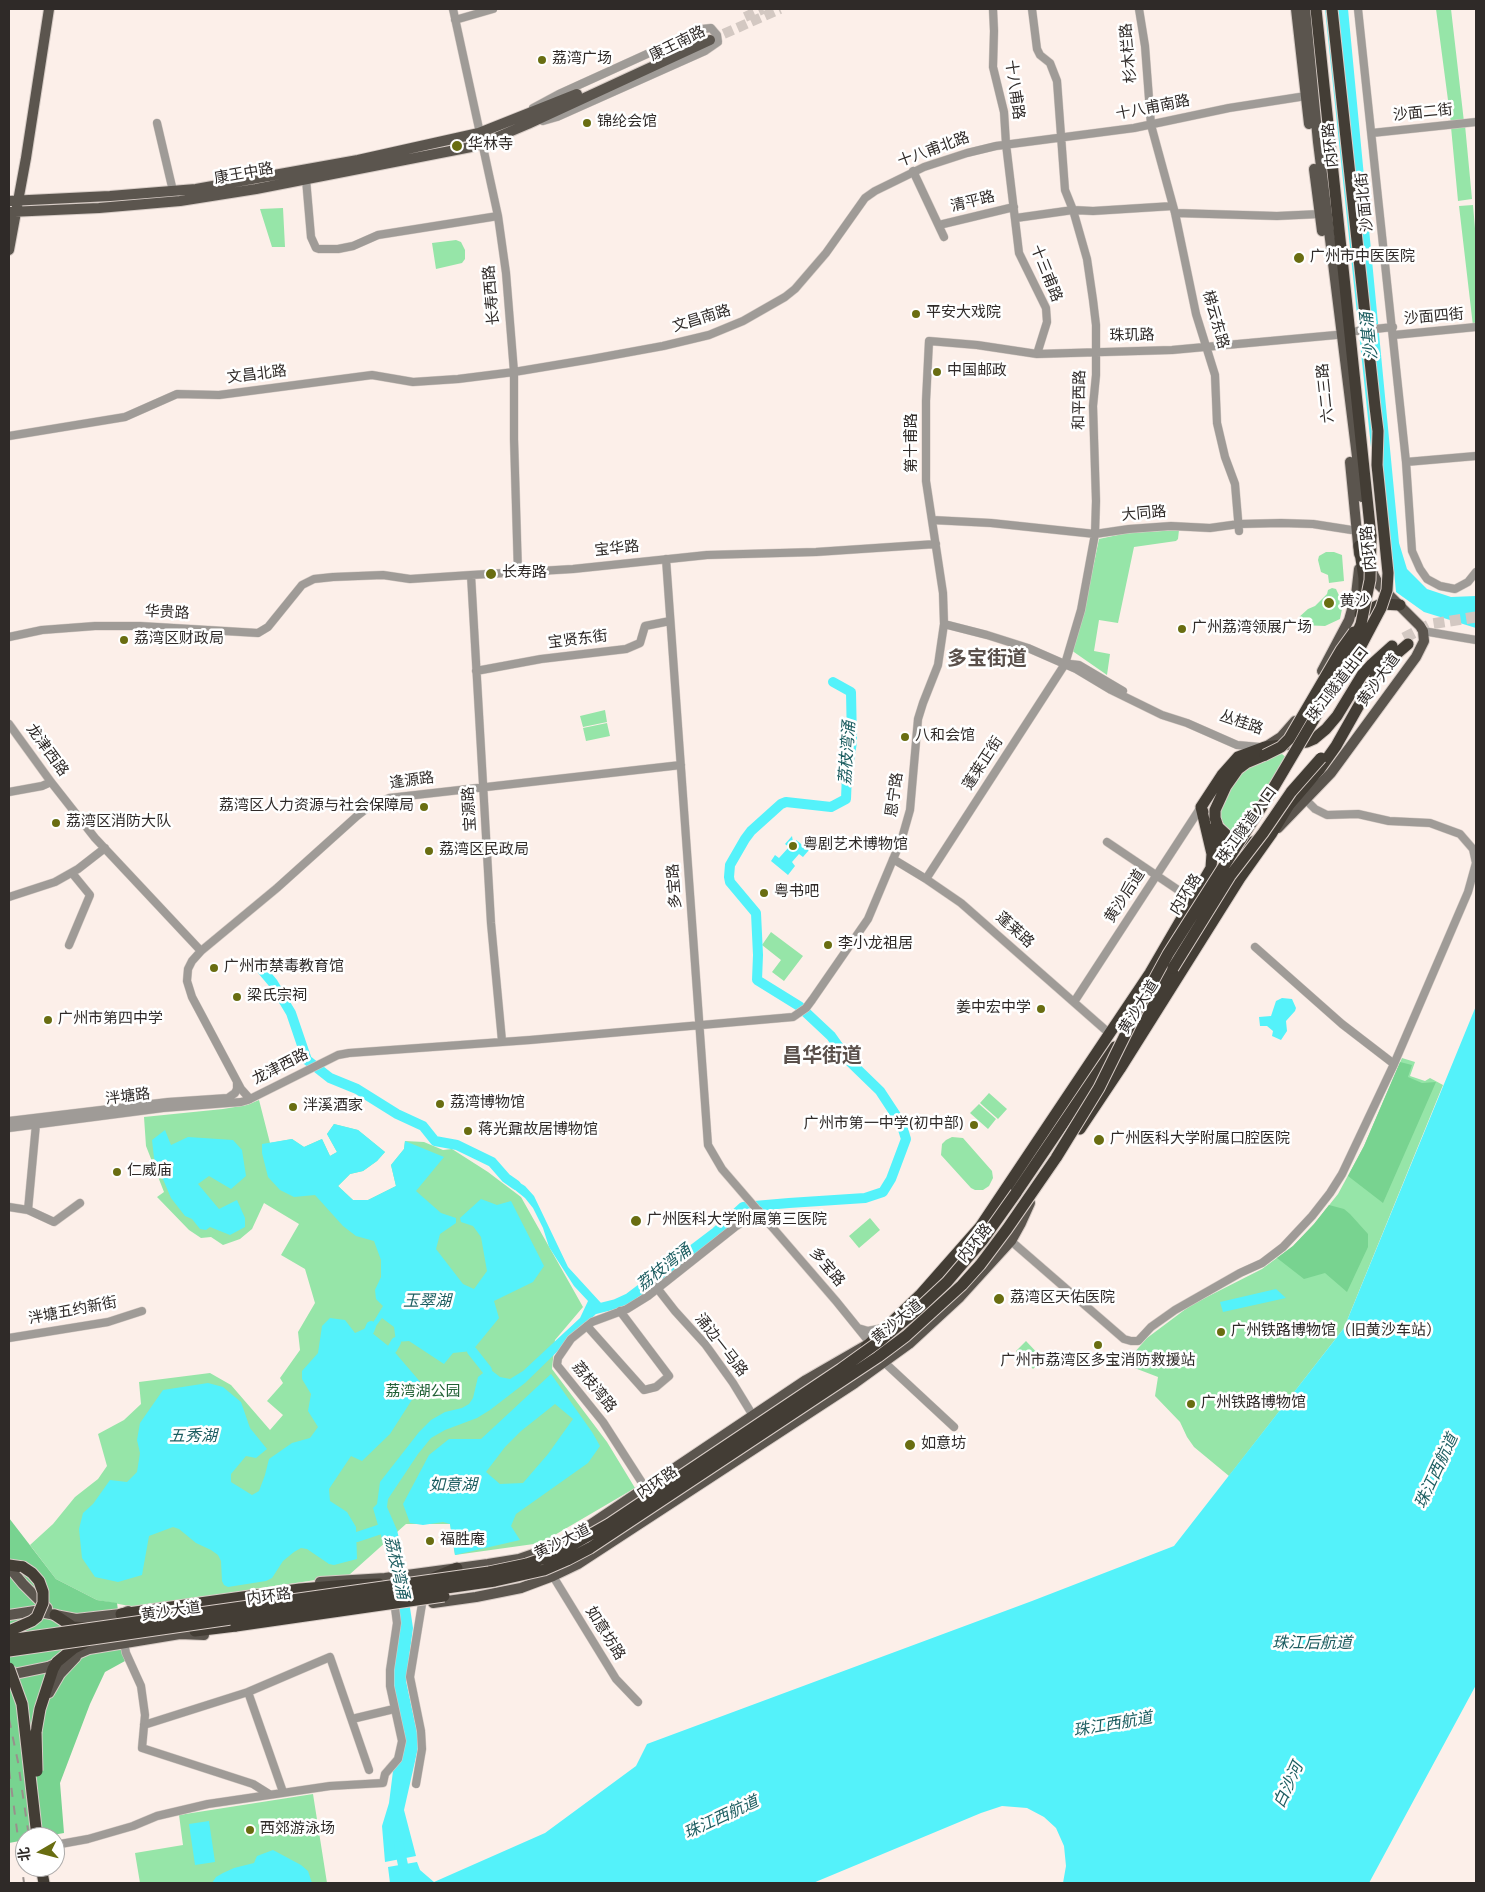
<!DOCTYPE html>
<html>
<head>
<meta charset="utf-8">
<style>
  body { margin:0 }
  #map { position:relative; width:1485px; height:1892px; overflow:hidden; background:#fcefe9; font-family:Overpass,"Noto Sans SC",sans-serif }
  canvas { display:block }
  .frame { position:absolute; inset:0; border:10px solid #2f2a28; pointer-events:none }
  .north { position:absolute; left:15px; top:1827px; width:50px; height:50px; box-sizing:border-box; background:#fff; border:1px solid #acaaa9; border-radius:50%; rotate:262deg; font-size:14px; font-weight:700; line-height:20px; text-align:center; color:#2f2a28 }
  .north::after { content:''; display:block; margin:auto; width:18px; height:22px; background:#696d11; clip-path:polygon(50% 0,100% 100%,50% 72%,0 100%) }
</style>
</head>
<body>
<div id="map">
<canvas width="1485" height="1892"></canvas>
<div class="frame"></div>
<div class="north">北</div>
</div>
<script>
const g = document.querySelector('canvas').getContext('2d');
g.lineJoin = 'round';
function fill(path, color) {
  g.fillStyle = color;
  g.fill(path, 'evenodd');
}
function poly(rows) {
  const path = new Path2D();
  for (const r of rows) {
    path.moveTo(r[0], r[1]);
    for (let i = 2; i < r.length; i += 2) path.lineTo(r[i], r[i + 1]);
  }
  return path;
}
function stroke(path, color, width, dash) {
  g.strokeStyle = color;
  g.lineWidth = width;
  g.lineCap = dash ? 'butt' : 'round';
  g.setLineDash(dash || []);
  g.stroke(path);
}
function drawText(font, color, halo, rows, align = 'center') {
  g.font = font + ' Overpass,"Noto Sans SC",sans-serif';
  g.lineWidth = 5;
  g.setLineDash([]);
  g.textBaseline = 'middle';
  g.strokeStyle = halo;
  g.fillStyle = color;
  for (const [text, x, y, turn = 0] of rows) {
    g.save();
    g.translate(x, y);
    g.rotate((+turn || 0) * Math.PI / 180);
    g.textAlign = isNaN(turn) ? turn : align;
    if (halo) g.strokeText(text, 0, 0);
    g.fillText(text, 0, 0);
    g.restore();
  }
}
fill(poly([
  [1436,9,1451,9,1464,122,1451,123],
  [1465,125,1472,199,1458,201,1451,127],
  [1473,205,1476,240,1476,326,1473,326,1459,206],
  [283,208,285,247,272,247,260,209],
  [456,240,461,242,465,250,465,259,462,263,436,269,432,243],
  [1179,530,1178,539,1176,541,1134,547,1118,623,1099,620,1094,651,1110,654,1107,675,1071,650,1085,606,1099,539,1127,533],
  [1326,552,1334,552,1342,555,1344,581,1329,583,1328,575,1321,572,1318,560,1319,556],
  [1332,588,1336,589,1343,604,1340,619,1325,626,1300,625,1298,622,1298,618,1308,609,1315,606,1327,594,1328,590],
  [605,710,607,722,583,727,580,716],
  [607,723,610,736,586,741,583,728],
  [1282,754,1288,759,1238,837,1231,833,1221,820,1221,809,1224,798,1241,772,1259,761],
  [771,932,803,956,784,981,772,972,781,960,762,945],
  [1402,1058,1415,1062,1410,1076,1425,1081,1430,1078,1443,1085,1344,1328,1229,1476,1194,1447,1187,1437,1180,1422,1155,1396,1158,1377,1132,1367,1133,1354,1147,1338,1191,1305,1262,1269,1293,1246,1314,1224,1338,1194,1364,1146],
  [989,1093,1007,1109,998,1119,980,1103],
  [259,1100,270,1143,292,1139,304,1147,322,1139,330,1156,337,1152,327,1134,334,1124,358,1130,385,1152,377,1161,363,1171,350,1174,338,1186,353,1200,368,1200,396,1186,391,1165,404,1149,405,1141,424,1142,443,1150,452,1149,488,1172,521,1197,583,1307,555,1340,552,1369,607,1442,635,1488,541,1543,455,1555,450,1524,406,1524,349,1575,135,1607,97,1600,56,1579,30,1545,53,1524,75,1497,98,1479,107,1466,98,1434,124,1420,141,1404,139,1382,210,1373,231,1385,270,1430,283,1415,267,1401,283,1383,280,1378,300,1350,298,1332,315,1303,305,1269,281,1255,299,1224,264,1203,252,1229,240,1239,223,1245,211,1237,201,1238,189,1230,157,1197,164,1192,146,1146,144,1117,223,1109,247,1105],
  [979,1104,996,1119,988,1129,970,1113],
  [952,1137,963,1138,992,1171,993,1178,989,1186,983,1190,975,1190,971,1188,941,1155,942,1144,946,1140],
  [870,1218,880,1230,859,1248,849,1236],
  [1026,1341,1043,1359,1033,1369,1016,1351],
  [313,1794,327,1883,140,1883,135,1853,183,1845,179,1815]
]), '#96e5a8');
fill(poly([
  [1400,1062,1412,1065,1408,1077,1422,1083,1436,1082,1383,1203,1348,1176,1364,1146],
  [1329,1205,1344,1209,1350,1214,1368,1234,1368,1247,1347,1292,1325,1273,1304,1279,1277,1258,1293,1246,1314,1224],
  [9,1518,56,1579,97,1600,117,1603,125,1661,105,1672,90,1704,60,1783,64,1833,41,1837,25,1837,25,1840,9,1843]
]), '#78d390');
fill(poly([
  [1325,9,1348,9,1399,543,1407,569,1427,589,1451,597,1476,596,1476,628,1424,612,1396,592,1394,570,1384,571],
  [792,836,794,848,797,848,796,840,809,850,803,857,799,854,792,862,795,866,788,875,771,861,775,855,779,858,789,847,785,844],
  [1282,998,1292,999,1296,1008,1295,1011,1286,1021,1287,1031,1281,1040,1272,1036,1273,1031,1267,1026,1260,1026,1259,1017,1271,1016,1276,1001],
  [1476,1006,1476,1685,1369,1883,1063,1883,1066,1866,1064,1846,1056,1828,1044,1817,1027,1808,1002,1806,981,1813,813,1883,390,1883,388,1867,417,1862,420,1870,434,1882,545,1833,636,1766,647,1744,1032,1601,1174,1546,1344,1328],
  [334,1124,358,1130,385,1152,377,1161,363,1171,350,1174,338,1186,353,1200,368,1200,396,1186,391,1165,404,1149,405,1141,444,1157,416,1191,441,1213,456,1218,456,1223,440,1234,436,1249,463,1284,474,1289,487,1271,481,1237,473,1226,461,1222,460,1218,481,1199,497,1205,511,1201,544,1266,533,1282,494,1301,499,1318,472,1351,453,1353,444,1364,409,1341,396,1342,394,1327,382,1318,376,1326,371,1326,383,1306,376,1299,375,1290,381,1277,381,1260,374,1241,356,1236,343,1226,315,1195,294,1197,280,1190,268,1177,262,1153,262,1144,292,1139,304,1147,322,1139,330,1156,337,1152,327,1134],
  [165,1130,171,1145,188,1137,233,1140,242,1150,246,1176,231,1189,209,1176,198,1184,219,1209,237,1200,245,1218,245,1227,230,1235,210,1227,206,1230,200,1229,192,1219,185,1216,171,1198,154,1158,152,1140],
  [507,1175,525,1186,534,1196,568,1267,601,1303,601,1311,598,1312,525,1383,490,1410,477,1418,445,1430,431,1438,418,1454,388,1499,387,1507,397,1530,401,1547,413,1628,406,1681,417,1732,418,1748,404,1810,416,1856,385,1862,382,1826,389,1803,393,1771,402,1741,390,1686,400,1621,395,1570,390,1557,387,1556,373,1508,377,1504,380,1482,419,1432,431,1420,445,1412,462,1408,469,1404,473,1398,478,1377,487,1370,491,1370,500,1377,510,1379,523,1371,580,1318,588,1301,574,1286,549,1247,543,1228,533,1208,525,1198,504,1181],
  [1276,1289,1286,1298,1223,1312,1220,1302],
  [330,1318,345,1320,355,1333,366,1328,392,1349,422,1384,390,1434,362,1461,351,1456,329,1489,330,1501,347,1512,356,1527,357,1559,334,1565,329,1564,307,1549,301,1548,294,1552,283,1561,272,1578,266,1581,228,1587,224,1585,222,1581,221,1561,218,1555,211,1550,196,1543,179,1529,173,1527,149,1536,142,1575,118,1582,95,1577,82,1558,79,1529,83,1513,93,1504,110,1480,127,1482,137,1472,140,1453,137,1440,140,1423,163,1390,208,1383,223,1387,241,1402,250,1428,267,1449,256,1458,246,1456,231,1474,231,1482,252,1495,259,1491,265,1475,269,1459,292,1443,310,1438,318,1427,308,1411,311,1394,302,1379,302,1371,318,1353,322,1326],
  [551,1374,592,1432,600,1446,588,1463,516,1514,511,1526,520,1540,455,1555,450,1524,443,1522,423,1525,410,1523,403,1504,429,1455,449,1439,481,1439],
  [555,1404,573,1419,548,1454,523,1483,500,1484,486,1472,505,1447,521,1431],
  [209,1821,215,1862,195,1865,189,1824],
  [273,1850,301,1865,308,1871,312,1883,212,1883,216,1877,223,1873,234,1868,254,1863,257,1856]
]), '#54f2fa');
stroke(poly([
  [257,964,273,983,291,1013,307,1060,330,1078,357,1089,397,1114,423,1126,435,1141,457,1145,492,1162,506,1178,516,1185],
  [596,1309,616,1304,629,1298,716,1232,743,1207,789,1203,865,1198,883,1192,891,1179,906,1139,901,1123,880,1091,848,1060,831,1036,799,1006,757,980,758,955,756,913,730,882,729,877,730,865,745,839,751,831,781,804,786,802,831,807,846,799,847,773,852,742,851,692,833,682],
  [369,1331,371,1326],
  [392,1349,396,1342],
  [472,1351,487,1370],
  [357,1537,384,1528],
  [399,1846,403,1865]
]), '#54f2fa', 10);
stroke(poly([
  [745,17,763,9],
  [710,40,780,9]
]), '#d3c8c2', 10, [10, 5]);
stroke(poly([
  [1404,638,1431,624,1476,617]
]), '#d3c8c2', 11, [11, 5.5]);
const minor = poly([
  [453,9,498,216,506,273,514,372,514,439,518,573],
  [993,9,994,31,993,67,1004,112,1006,144,1019,253,1046,308,1047,322,1037,354],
  [1139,9,1145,46,1151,125,1175,213,1196,314,1215,375,1217,423,1225,457,1235,484,1239,531],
  [1358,9,1406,462,1412,551,1420,569,1427,579,1440,586,1455,589,1468,582,1476,572],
  [455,20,493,9],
  [533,108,559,94,702,29,711,28,717,35,718,42,705,51,557,117,543,121],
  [157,123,173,191],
  [1372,133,1476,122],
  [913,171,944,237],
  [306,179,311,237,316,248,319,249,338,249,353,246,378,235,498,216],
  [1175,213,1277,216,1320,214],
  [1016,218,1073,210,1093,211,1173,206],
  [939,225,1014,207],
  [1357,331,1393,327],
  [1394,335,1476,327],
  [9,436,125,417,177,394,219,395,372,375,413,382,458,379,514,372,592,359,663,346,709,335,743,321,785,297,795,289,826,253,865,198,875,191,924,167,967,153,996,146,1134,128,1229,108,1306,96],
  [1406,462,1476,456],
  [932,520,991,523,1095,534,1129,529,1171,526,1210,528,1239,524,1281,523,1313,524,1358,531],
  [666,559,708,1145,722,1169,836,1301,870,1343,871,1348],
  [471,575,491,923,502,1041],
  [944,624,987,635,1028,648,1076,669,1111,690,1162,715,1187,723,1237,745,1260,747],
  [1423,631,1476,640],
  [9,637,42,630,95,626,140,626,258,633,268,627,302,585,314,579,333,577,383,575,410,579,471,575,573,569,707,555,816,552,936,544],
  [1070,664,1079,665,1123,691],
  [476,671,541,659,626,649,640,643,645,626,670,621],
  [9,724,51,782,95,838,201,951],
  [9,792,42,786,51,782],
  [1107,842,1193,900],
  [893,859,926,879,961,903,1110,1034],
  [926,879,1065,664,1081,610,1095,534,1096,501,1093,406,1096,375,1096,325,1093,300,1087,259,1073,210,1065,190,1057,81,1050,63,1040,55,1037,49,1032,9],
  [9,897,55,882,78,869,105,848],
  [69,945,90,895,72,873],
  [1255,947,1342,1024,1394,1064],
  [1074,1002,1201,807],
  [250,1099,241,1089,192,997,187,981,188,969,192,961,201,951,277,888,357,816,366,809,389,798,681,765],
  [9,1121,168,1102,228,1098,235,1093,237,1089,237,1082],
  [9,1128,163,1108,241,1102,248,1100,338,1055,349,1053,530,1040,793,1017,806,1008,812,1000,868,919,902,838,910,810,918,719,923,703,938,665,944,624,943,593,926,481,926,401,929,341,977,345,1037,354,1172,350,1336,335],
  [9,1207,28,1210,54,1222,80,1203],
  [28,1210,36,1124],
  [1011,1241,1124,1339,1131,1341,1138,1341,1151,1327,1175,1310,1240,1273,1262,1263,1283,1247,1312,1216,1330,1193,1342,1174,1394,1064,1468,892,1476,863,1473,849,1460,834,1430,823,1389,821,1358,814,1327,815,1315,809,1306,800],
  [650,1279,675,1311,705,1344,733,1383,755,1419],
  [587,1326,644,1390,656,1387,669,1376,620,1311],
  [858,1328,868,1331,883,1328],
  [9,1338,108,1322,142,1311],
  [884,1362,954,1427],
  [648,1492,603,1422,557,1365,558,1358,571,1339,592,1322,627,1309,648,1296,735,1227,759,1211],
  [551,1573,616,1679,638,1702],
  [124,1643,126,1653,141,1686,145,1715,142,1748,253,1784,269,1794],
  [248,1692,330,1657,369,1770],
  [352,1719,394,1709],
  [144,1725,248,1692,283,1792],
  [416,1784,422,1749,421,1731,410,1677,422,1604],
  [55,1845,88,1839,133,1826,157,1816,208,1804,330,1786,383,1783,385,1774,398,1759,402,1741,390,1686,390,1670,397,1623,395,1608]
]);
const major = poly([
  [1296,9,1309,124],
  [1305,9,1318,142,1362,497],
  [1314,169,1322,231],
  [9,201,110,196,196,189,358,160,479,133,577,94],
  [9,212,99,208,180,201,256,189,471,147,481,144,528,124,710,40],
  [9,250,26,158,49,9],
  [1350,462,1359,554],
  [1322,671,1349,620,1356,595,1359,569],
  [1267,746,1281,737,1295,721],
  [1278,828,1331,773,1405,672,1416,657,1424,641,1423,631,1420,626,1379,585,1370,568],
  [9,1567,23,1584,47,1608],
  [320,1582,385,1578,488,1564,519,1559,545,1550,578,1533,806,1380,870,1343],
  [433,1603,476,1597,521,1588,553,1576,578,1564,855,1383,909,1344,960,1297,1011,1241,1021,1223,1030,1203],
  [9,1615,35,1611,76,1619,121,1614,128,1611],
  [180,1634,204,1635],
  [9,1675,48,1667,89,1649,186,1633],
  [49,1693,60,1674,76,1657]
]);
const highway = poly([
  [1316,9,1371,536],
  [1359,546,1364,578,1364,596],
  [1360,614,1381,604,1400,605],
  [1203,812,1201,807,1222,775,1238,757,1265,747,1307,742,1314,739,1326,729,1337,716,1362,675,1372,664,1392,646],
  [1210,829,1216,839,1225,849,1235,854,1243,854,1254,850],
  [1261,838,1251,843,1242,843,1232,840,1218,827,1215,818,1215,810,1226,786,1238,769,1246,763,1265,755],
  [1123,1049,1173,968],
  [1080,1129,1120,1069,1240,878,1272,833,1289,805,1319,770,1336,746,1380,668,1408,644],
  [1016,1193,1115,1047],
  [866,1347,921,1294,980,1227,1150,973,1211,868,1212,854,1201,807],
  [9,1565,23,1567],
  [433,1578,457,1568],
  [121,1614,300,1589,348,1585,379,1584],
  [55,1615,73,1627,85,1628],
  [195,1631,236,1626],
  [36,1732,40,1709,53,1669,57,1662,74,1648,90,1640],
  [41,1867,44,1883]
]);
stroke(minor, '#d7ccc6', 9);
stroke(major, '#d7ccc6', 12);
stroke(highway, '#d7ccc6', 13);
stroke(minor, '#9f9b97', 8);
stroke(major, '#5b554e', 10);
stroke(highway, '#433d35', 11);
stroke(poly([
  [9,1719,18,1762,29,1837],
  [9,1770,24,1883],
  [33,1867,35,1883]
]), '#99908c', 2, [9, 9]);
const highwayBridge = poly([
  [1332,9,1375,407,1378,431,1377,465,1388,573,1387,590,1381,608,1353,661],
  [1265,755,1281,747,1289,739,1341,650,1354,632],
  [1173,968,1230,876,1263,833,1291,792,1321,758],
  [236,1626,444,1596],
  [9,1631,32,1621,37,1617,43,1603,43,1592,39,1581,32,1573,23,1567],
  [9,1640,489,1572,527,1564,556,1554,609,1524,841,1369,880,1341,917,1310,947,1282,982,1241,1016,1193],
  [9,1651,495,1581,544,1570,567,1560,590,1548,878,1357,906,1336,962,1285,980,1265,1007,1229,1056,1158,1099,1088,1138,1009,1168,954,1271,792,1313,721,1341,670,1361,624,1370,580,1371,536],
  [9,1668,22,1704,37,1837],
  [36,1732,37,1771]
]);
stroke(highwayBridge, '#d7ccc6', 13, []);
stroke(highwayBridge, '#433d35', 11);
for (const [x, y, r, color] of [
  [542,60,5,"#696d11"],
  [587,123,5,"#696d11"],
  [457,146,6,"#696d11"],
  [1299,258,6,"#696d11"],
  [916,314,5,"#696d11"],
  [937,372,5,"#696d11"],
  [491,574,6,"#696d11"],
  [1329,603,6,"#696d11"],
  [1182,629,5,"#696d11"],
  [124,640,5,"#696d11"],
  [905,737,5,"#696d11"],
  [424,807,5,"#696d11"],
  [56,823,5,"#696d11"],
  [793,846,5,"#696d11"],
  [429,851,5,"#696d11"],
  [764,893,5,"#696d11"],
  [828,945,5,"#696d11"],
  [214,968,5,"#696d11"],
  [237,997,5,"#696d11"],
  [1041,1009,5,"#696d11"],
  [48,1020,5,"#696d11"],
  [440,1104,5,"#696d11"],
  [293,1107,5,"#696d11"],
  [974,1125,5,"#696d11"],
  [468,1131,5,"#696d11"],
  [1099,1140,6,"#696d11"],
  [117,1172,5,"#696d11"],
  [636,1221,6,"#696d11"],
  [999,1299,6,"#696d11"],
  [1221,1332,5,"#696d11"],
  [1098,1345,5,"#696d11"],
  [1191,1404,5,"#696d11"],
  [910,1445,6,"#696d11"],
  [430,1541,5,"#696d11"],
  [250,1830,5,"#696d11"]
]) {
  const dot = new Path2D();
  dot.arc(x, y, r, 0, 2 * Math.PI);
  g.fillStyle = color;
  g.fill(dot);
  stroke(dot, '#fff', 2);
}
drawText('15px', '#2f2a28', '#fff', [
  ["康王南路",678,45,-26],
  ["杉木栏路",1130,53,-95],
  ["十八甫路",1013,90,82],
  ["十八甫南路",1153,109,-11],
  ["沙面二街",1423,114,-6],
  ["内环路",1332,145,-96],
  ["十八甫北路",934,151,-20],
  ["康王中路",244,175,-10],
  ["沙面北街",1366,202,-96],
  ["清平路",973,203,-14],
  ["十三甫路",1045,274,68],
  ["长寿西路",493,295,-95],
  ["沙面四街",1434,318,-5],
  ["文昌南路",702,320,-17],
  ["梯云东路",1214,320,74],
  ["珠玑路",1132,337,-1],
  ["文昌北路",257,376,-7],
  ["六二三路",1327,393,-96],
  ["和平西路",1081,400,-89],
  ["第十甫路",913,443,-90],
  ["大同路",1144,515,-5],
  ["内环路",1370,548,-96],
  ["宝华路",617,550,-6],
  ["华贵路",167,614,3],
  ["宝贤东街",578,641,-7],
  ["黄沙大道",1380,681,-54],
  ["珠江隧道出口",1339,685,-52],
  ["丛桂路",1241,724,19],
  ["龙津西路",46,751,54],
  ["蓬莱正街",984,764,-57],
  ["逢源路",412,782,-8],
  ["恩宁路",896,795,-82],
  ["宝源路",471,809,-93],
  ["珠江隧道入口",1248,826,-54],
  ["多宝路",676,886,-94],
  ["内环路",1187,895,-58],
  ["黄沙后道",1126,897,-57],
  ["蓬莱路",1014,931,42],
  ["黄沙大道",1140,1008,-58],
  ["龙津西路",281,1068,-27],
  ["泮塘路",128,1098,-7],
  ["内环路",976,1244,-51],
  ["多宝路",826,1268,50],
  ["泮塘五约新街",73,1312,-11],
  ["黄沙大道",898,1323,-39],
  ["涌边一马路",720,1346,52],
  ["荔枝湾路",593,1388,51],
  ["内环路",658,1484,-34],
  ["黄沙大道",563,1543,-26],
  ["内环路",269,1598,-8],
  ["黄沙大道",171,1613,-8],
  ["如意坊路",604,1634,58]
]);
drawText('15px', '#2f2a28', '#fff', [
  ["荔湾广场",552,60],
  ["锦纶会馆",597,123],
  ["华林寺",468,146],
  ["广州市中医医院",1310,258],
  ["平安大戏院",926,314],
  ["中国邮政",947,372],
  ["长寿路",502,574],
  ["黄沙",1340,603],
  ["广州荔湾领展广场",1192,629],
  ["荔湾区财政局",134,640],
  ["八和会馆",915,737],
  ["荔湾区人力资源与社会保障局",414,807,"right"],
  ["荔湾区消防大队",66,823],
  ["粤剧艺术博物馆",803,846],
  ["荔湾区民政局",439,851],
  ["粤书吧",774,893],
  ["李小龙祖居",838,945],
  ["广州市禁毒教育馆",224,968],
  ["梁氏宗祠",247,997],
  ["姜中宏中学",1031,1009,"right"],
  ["广州市第四中学",58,1020],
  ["荔湾博物馆",450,1104],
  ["泮溪酒家",303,1107],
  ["广州市第一中学(初中部)",964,1125,"right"],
  ["蒋光鼐故居博物馆",478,1131],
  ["广州医科大学附属口腔医院",1110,1140],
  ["仁威庙",127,1172],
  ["广州医科大学附属第三医院",647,1221],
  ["荔湾区天佑医院",1010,1299],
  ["广州铁路博物馆（旧黄沙车站）",1231,1332],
  ["广州市荔湾区多宝消防救援站",1098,1362,"center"],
  ["广州铁路博物馆",1201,1404],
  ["如意坊",921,1445],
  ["福胜庵",440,1541],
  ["西郊游泳场",260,1830]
], 'left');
drawText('15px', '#216035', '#fff', [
  ["荔湾湖公园",423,1393]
]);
drawText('italic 16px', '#1c5d60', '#fff', [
  ["沙基涌",1371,336,-96],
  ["荔枝湾涌",849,753,-86],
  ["荔枝湾涌",665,1269,-38],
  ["玉翠湖",427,1303],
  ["五秀湖",193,1438],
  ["珠江西航道",1438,1472,-65],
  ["如意湖",453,1487],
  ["荔枝湾涌",395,1568,78],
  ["珠江后航道",1312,1645],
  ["珠江西航道",1113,1726,-10],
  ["白沙河",1290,1786,-65],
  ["珠江西航道",722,1819,-25]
]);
drawText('bold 20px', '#5a504b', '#fff', [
  ["多宝街道",987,661],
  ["昌华街道",822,1058]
]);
</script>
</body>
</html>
